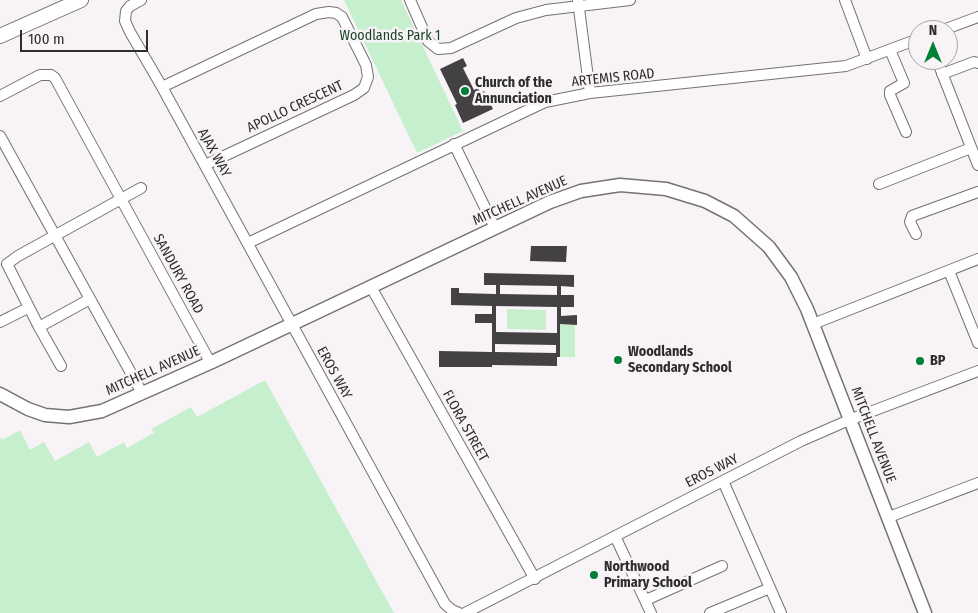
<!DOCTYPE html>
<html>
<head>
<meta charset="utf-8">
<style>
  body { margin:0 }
  #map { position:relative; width:978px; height:613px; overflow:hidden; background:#f7f3f6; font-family:"Fira Sans Condensed",sans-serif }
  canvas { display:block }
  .north { position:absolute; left:908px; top:20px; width:50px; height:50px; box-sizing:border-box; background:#f7f3f6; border:1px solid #a7a4a6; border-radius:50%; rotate:0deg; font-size:14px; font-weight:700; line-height:20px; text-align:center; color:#2e2d2e }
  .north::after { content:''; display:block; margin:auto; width:18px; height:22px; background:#007f37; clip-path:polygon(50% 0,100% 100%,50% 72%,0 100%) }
  .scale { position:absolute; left:20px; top:30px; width:128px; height:22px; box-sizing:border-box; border:2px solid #2e2d2e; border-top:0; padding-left:6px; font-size:15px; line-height:18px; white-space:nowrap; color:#2e2d2e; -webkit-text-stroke:4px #f7f3f6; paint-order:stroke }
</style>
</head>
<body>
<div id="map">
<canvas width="978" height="613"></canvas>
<div class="north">N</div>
<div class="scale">100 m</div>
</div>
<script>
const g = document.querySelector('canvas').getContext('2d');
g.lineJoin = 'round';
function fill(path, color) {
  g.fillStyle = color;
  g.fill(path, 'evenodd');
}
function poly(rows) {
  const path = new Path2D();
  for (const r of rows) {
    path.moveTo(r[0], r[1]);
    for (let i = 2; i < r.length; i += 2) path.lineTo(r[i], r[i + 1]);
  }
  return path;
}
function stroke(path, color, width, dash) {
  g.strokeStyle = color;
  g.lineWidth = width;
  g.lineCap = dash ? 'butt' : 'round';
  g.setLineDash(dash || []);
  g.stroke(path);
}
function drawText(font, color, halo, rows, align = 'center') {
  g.font = font + ' "Fira Sans Condensed",sans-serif';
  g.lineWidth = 5;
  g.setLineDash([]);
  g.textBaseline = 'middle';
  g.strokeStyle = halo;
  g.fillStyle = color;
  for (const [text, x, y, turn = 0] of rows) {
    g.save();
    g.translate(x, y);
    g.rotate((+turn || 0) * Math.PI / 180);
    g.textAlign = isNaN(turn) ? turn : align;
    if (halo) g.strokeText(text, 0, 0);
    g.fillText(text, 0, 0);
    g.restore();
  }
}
fill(poly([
  [344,0,401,0,463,131,417,153],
  [507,309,546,310,546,330,507,329],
  [560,324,575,325,575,357,560,357],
  [265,380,394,613,0,613,0,437,2,440,20,430,30,450,44,442,55,461,89,442,97,457,124,442,127,448,154,433,151,429,191,407,197,417]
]), '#c6f0cd');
fill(poly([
  [463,58,467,66,463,68,474,90,478,88,481,93,484,91,493,109,463,123,455,105,457,104,440,69],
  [531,246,567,246,566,262,530,261],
  [484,273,574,275,574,287,561,286,561,295,574,295,574,307,561,307,561,316,577,315,577,325,560,324,560,357,557,357,557,366,492,365,492,367,439,367,439,351,492,352,492,323,475,323,475,314,492,314,492,306,451,305,451,288,459,288,459,293,496,294,496,285,484,285],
  [500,285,557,286,557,295,500,294],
  [496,306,557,307,557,333,496,332],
  [495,344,556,345,556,353,495,352]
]), '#444144');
const minor = poly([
  [141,0,130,6,126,11,125,21,130,32,162,87,445,604,452,610,459,613],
  [410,0,428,41,438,49,451,48,516,18,546,10,630,0],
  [845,0,867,59],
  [578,1,590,93],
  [943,30,978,17],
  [890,50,904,83,890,91,890,95,906,132],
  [937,60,978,165],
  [942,74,974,62,978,63],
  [162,87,316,14,329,12,336,13,342,17,366,65,368,77,364,88,354,95,205,165],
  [0,96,40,75,51,75,55,78,210,362],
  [0,136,142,393],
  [454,144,495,228],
  [879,184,971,148],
  [916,234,910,222,912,216,978,192],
  [248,243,545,102,590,93,846,66,918,39],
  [949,271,978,343],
  [371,287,535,579],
  [90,299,39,327,7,264,18,256,141,188],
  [0,322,28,308],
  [813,324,978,259],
  [39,327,61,366],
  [723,481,781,613],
  [889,517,978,483],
  [615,536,651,613],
  [646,600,722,566],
  [465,613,801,441,849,420,978,371],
  [710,613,770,588]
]);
const tertiary = poly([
  [0,394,28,409,45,415,69,417,102,411,212,362,550,202,581,191,620,185,666,189,705,201,734,216,769,247,791,277,807,309,925,613]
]);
const secondary = poly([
  [0,36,81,0]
]);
stroke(minor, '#757174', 12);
stroke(tertiary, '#757174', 15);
stroke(secondary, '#757174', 16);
stroke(minor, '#fff', 10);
stroke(tertiary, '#fff', 12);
stroke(secondary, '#fff', 14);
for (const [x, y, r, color] of [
  [465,91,5,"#007f37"],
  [618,360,5,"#007f37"],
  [920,361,5,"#007f37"],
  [594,575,5,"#007f37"]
]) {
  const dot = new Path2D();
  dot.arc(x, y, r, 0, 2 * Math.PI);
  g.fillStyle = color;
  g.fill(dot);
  stroke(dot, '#f7f3f6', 2);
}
drawText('14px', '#184725', '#f7f3f6', [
  ["Woodlands Park 1",390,36]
]);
drawText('14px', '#2e2d2e', '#f7f3f6', [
  ["ARTEMIS ROAD",613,78,-6],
  ["APOLLO CRESCENT",295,107,-25],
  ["AJAX WAY",214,153,61],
  ["MITCHELL AVENUE",520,201,-24],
  ["SANDURY ROAD",178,274,61],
  ["MITCHELL AVENUE",153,371,-24],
  ["EROS WAY",334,373,61],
  ["FLORA STREET",465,426,61],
  ["MITCHELL AVENUE",873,435,69],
  ["EROS WAY",712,471,-27]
]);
drawText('bold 14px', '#2e2d2e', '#f7f3f6', [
  ["Church of the",475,83],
  ["Annunciation",475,99],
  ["Woodlands",628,352],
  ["Secondary School",628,368],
  ["BP",930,361],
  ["Northwood",604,567],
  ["Primary School",604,583]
], 'left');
</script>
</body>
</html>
